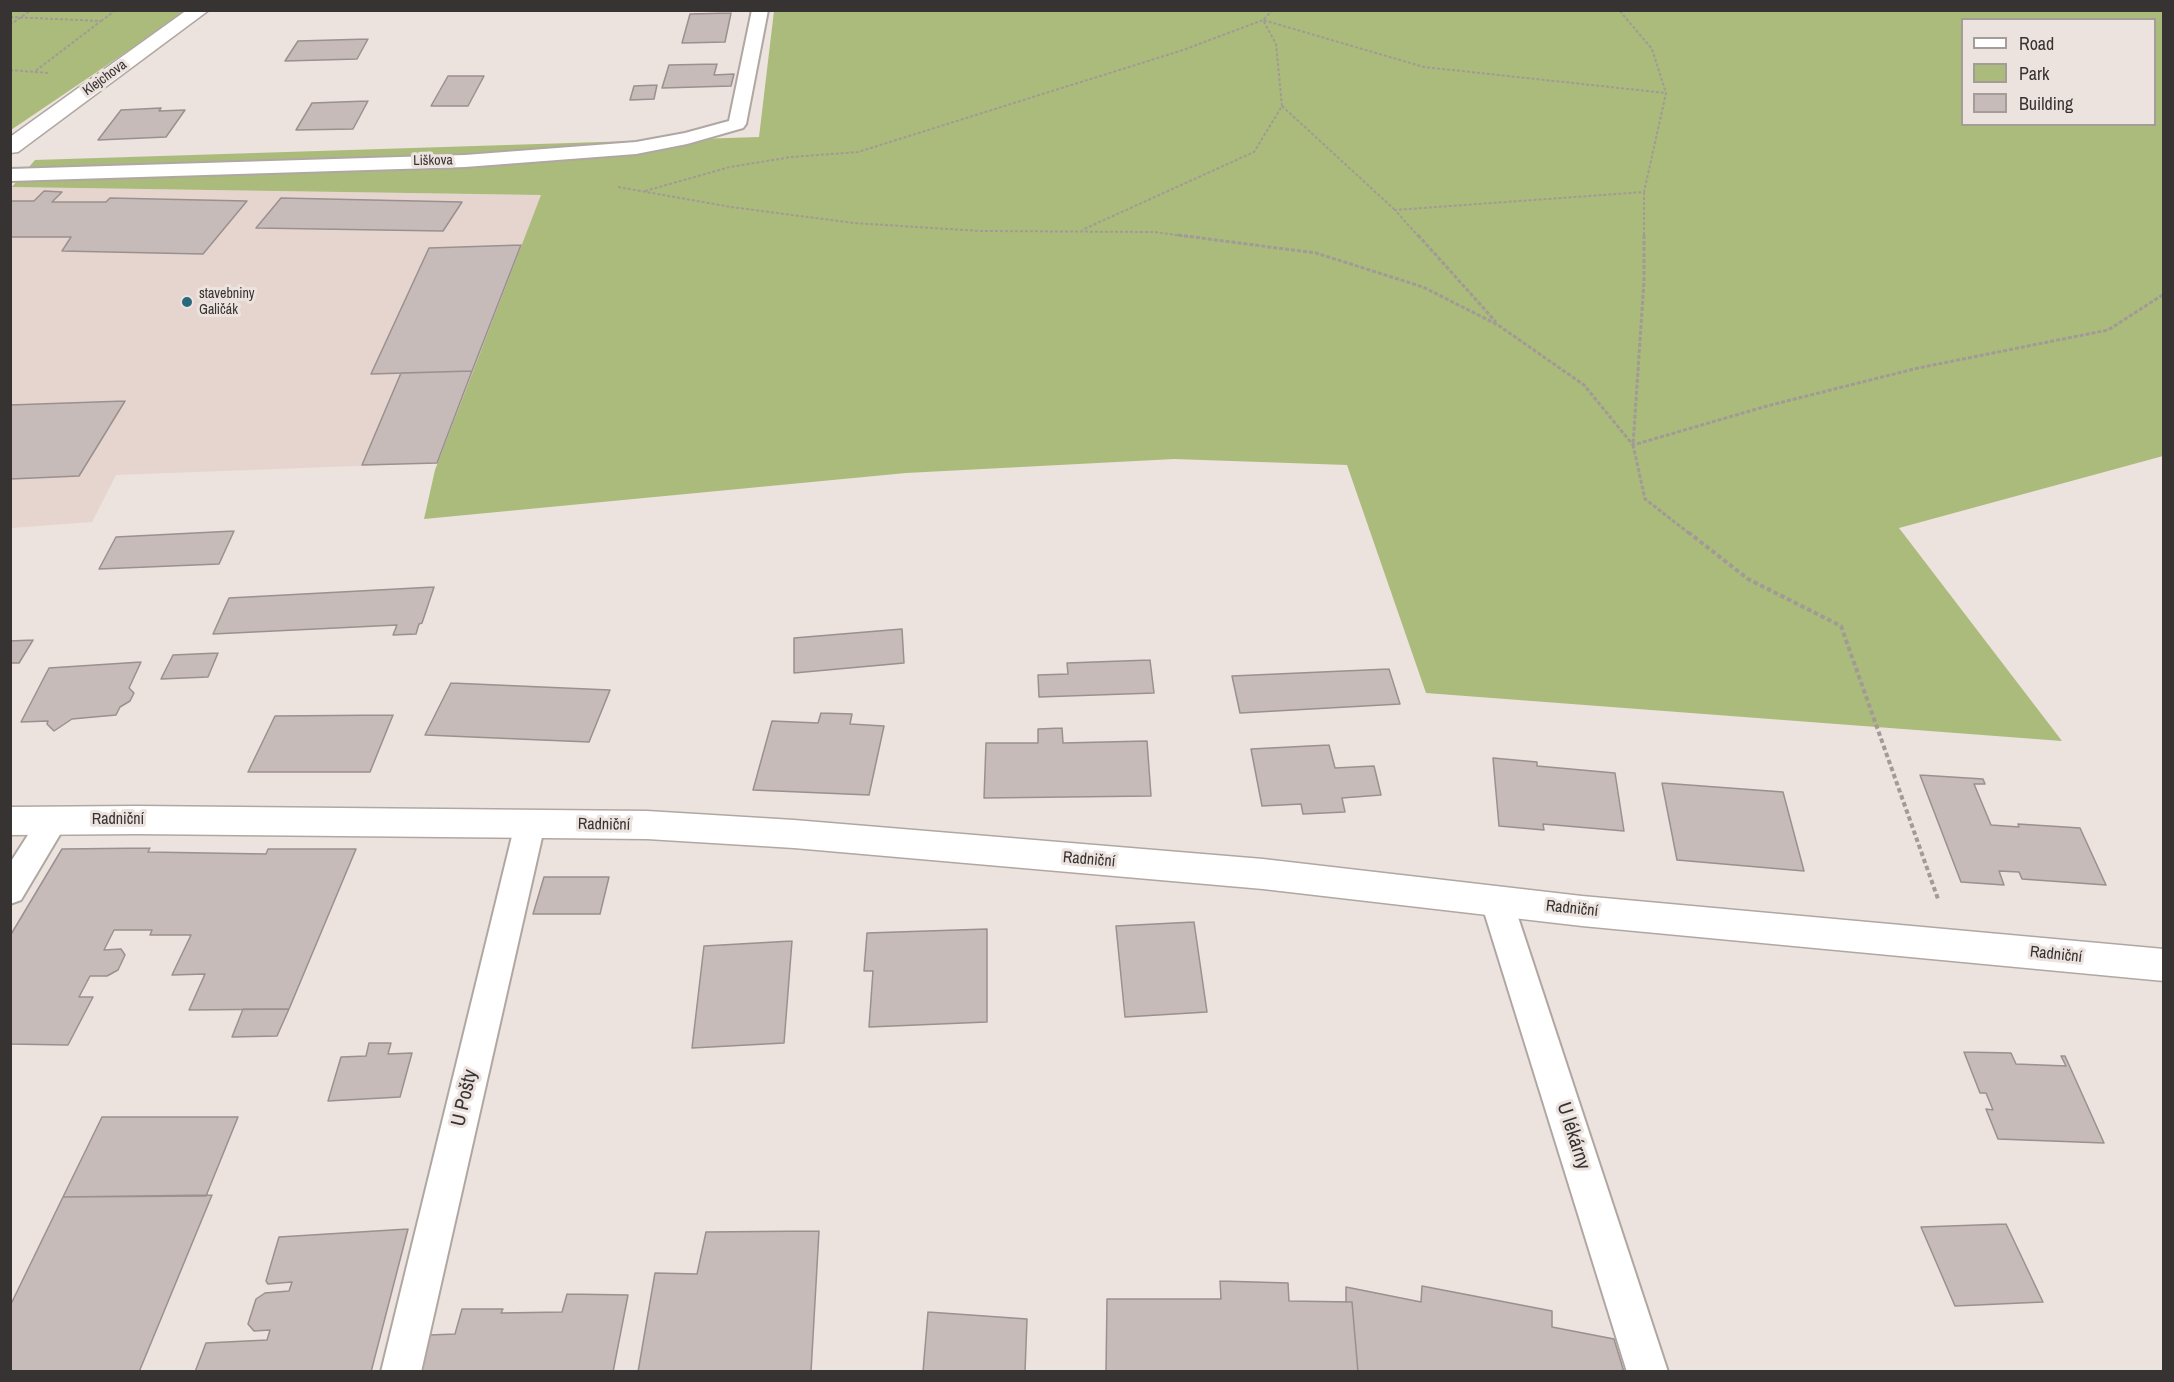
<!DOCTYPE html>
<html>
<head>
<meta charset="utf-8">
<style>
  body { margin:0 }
  #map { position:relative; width:2174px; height:1382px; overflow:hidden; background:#ece2de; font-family:"Archivo Narrow",sans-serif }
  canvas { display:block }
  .frame { position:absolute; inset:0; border:12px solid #373332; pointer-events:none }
  .legend { position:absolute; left:1961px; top:18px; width:195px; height:108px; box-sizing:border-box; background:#ece2de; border:2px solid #a49c99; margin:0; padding:8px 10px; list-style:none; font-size:18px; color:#373332 }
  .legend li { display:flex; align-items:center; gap:12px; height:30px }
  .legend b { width:30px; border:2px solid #a49c99 }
</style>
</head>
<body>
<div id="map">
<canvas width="2174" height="1382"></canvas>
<div class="frame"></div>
<ul class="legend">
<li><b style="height:8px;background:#fff"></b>Road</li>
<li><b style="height:16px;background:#abbb7b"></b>Park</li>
<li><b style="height:16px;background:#c6bbb9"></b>Building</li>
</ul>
</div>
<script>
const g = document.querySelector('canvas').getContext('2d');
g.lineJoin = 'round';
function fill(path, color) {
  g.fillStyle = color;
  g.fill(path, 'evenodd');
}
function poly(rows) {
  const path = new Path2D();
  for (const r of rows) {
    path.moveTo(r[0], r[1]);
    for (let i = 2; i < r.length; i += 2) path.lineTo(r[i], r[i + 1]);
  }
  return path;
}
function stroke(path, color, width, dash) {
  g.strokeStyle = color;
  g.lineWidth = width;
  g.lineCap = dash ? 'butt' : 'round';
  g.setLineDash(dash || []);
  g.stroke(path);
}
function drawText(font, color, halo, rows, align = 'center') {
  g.font = font + ' "Archivo Narrow",sans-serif';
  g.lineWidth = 6;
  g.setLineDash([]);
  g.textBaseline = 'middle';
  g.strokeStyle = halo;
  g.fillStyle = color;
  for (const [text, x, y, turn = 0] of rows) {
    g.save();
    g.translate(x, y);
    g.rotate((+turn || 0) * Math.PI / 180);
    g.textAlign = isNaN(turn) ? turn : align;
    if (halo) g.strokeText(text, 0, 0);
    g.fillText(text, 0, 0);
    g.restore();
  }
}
fill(poly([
  [11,187,542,195,437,463,116,475,92,522,11,528]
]), '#e6d5ce');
fill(poly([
  [11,11,187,11,11,130],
  [774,11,2163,11,2163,456,1899,528,2062,741,1426,693,1347,465,1174,459,906,473,424,519,435,470,541,195,12,187,35,160,759,137],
  [1962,20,2154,20,2154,124,1962,124]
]), '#abbb7b');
const building = poly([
  [731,13,725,42,682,43,690,14,731,13],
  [368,39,357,59,285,61,298,41,368,39],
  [717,64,714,75,734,74,731,86,662,88,669,65,717,64],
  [448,76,484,76,468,106,431,106,448,76],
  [657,85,654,99,630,100,634,86,657,85],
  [368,101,353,129,296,130,312,103,368,101],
  [161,108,159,111,185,110,166,137,98,140,121,110,161,108],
  [44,191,62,192,52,202,106,202,110,198,247,201,203,254,62,251,71,237,10,237,10,201,34,201,44,191],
  [281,198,462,202,443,231,256,228,281,198],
  [521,245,472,371,371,374,429,248,521,245],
  [472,371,437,463,362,465,401,373,472,371],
  [125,401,79,476,10,479,10,405,125,401],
  [234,531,219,564,99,569,116,537,234,531],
  [434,587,422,623,419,624,416,634,393,635,397,625,213,634,229,598,434,587],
  [902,629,904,663,794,673,794,638,902,629],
  [33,640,19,663,10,663,10,641,33,640],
  [218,653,208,677,161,679,173,655,218,653],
  [1150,660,1154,693,1039,697,1038,675,1068,674,1067,663,1150,660],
  [141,662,129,688,134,693,130,701,120,707,116,715,72,719,54,731,47,724,48,721,21,722,49,668,141,662],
  [1389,669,1400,704,1240,713,1232,676,1389,669],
  [451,683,610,690,589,742,425,735,451,683],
  [821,713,852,714,850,724,884,726,869,795,753,790,772,721,818,723,821,713],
  [393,715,370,772,248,772,275,716,393,715],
  [1062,728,1063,743,1147,741,1151,796,984,798,986,743,1038,743,1038,729,1062,728],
  [1329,745,1335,768,1374,766,1381,795,1342,798,1345,812,1303,814,1301,804,1262,806,1251,749,1329,745],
  [1493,758,1537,762,1537,766,1615,773,1624,831,1543,824,1544,830,1499,826,1493,758],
  [1920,775,1983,779,1985,784,1974,784,1991,825,2019,827,2018,824,2080,828,2106,885,2022,879,2019,872,1999,871,2004,885,1961,882,1920,775],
  [1662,783,1783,792,1804,871,1677,860,1662,783],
  [150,848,148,852,266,854,268,849,356,849,289,1009,189,1010,205,974,172,975,191,935,150,935,152,930,114,930,104,950,121,949,125,955,118,970,107,976,90,976,79,997,93,997,68,1045,10,1044,10,936,62,849,150,848],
  [544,877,609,877,600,914,533,914,544,877],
  [1194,922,1207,1012,1125,1017,1116,926,1194,922],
  [987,929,987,1022,869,1027,873,971,864,971,867,933,987,929],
  [792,941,784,1043,692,1048,704,946,792,941],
  [243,1009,289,1009,277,1036,232,1037,243,1009],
  [369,1043,391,1043,388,1054,412,1053,400,1097,328,1101,341,1057,366,1056,369,1043],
  [1964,1052,2011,1053,2016,1064,2066,1066,2061,1056,2065,1056,2104,1143,1998,1139,1986,1109,1993,1110,1986,1093,1980,1093,1964,1052],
  [102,1117,238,1117,206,1196,63,1197,102,1117],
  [212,1195,139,1372,10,1372,10,1306,63,1197,212,1195],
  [2006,1224,2043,1302,1955,1306,1921,1227,2006,1224],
  [408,1229,371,1372,195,1372,206,1343,267,1340,270,1330,254,1331,248,1324,256,1299,265,1293,289,1291,292,1282,268,1284,266,1281,279,1237,408,1229],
  [819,1231,811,1372,638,1372,655,1273,697,1274,706,1232,819,1231],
  [1220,1281,1288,1283,1289,1301,1352,1302,1358,1372,1106,1372,1107,1299,1221,1299,1220,1281],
  [1422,1286,1552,1311,1552,1327,1614,1339,1624,1372,1358,1372,1352,1302,1346,1302,1346,1287,1421,1302,1422,1286],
  [567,1294,628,1295,613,1372,420,1372,430,1335,455,1334,462,1309,503,1309,501,1313,562,1312,567,1294],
  [928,1312,1027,1319,1025,1372,923,1372,928,1312]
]);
fill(building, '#c6bbb9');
stroke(building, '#9a908f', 1.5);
const lane = poly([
  [752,10,768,10,746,124,743,128,687,144,636,154,465,167,10,181,10,169,465,155,636,142,685,133,729,121,752,10],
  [53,809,64,813,68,821,21,900,10,904,10,863,42,813,53,809],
  [530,812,541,816,545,824,421,1372,381,1372,515,824,519,816,530,812],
  [1497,889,1508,893,1513,902,1668,1372,1627,1372,1481,902,1486,893,1497,889]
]);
const street = poly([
  [187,10,209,10,18,152,10,153,10,137,187,10],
  [137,806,647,811,794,820,1263,859,1582,896,2164,949,2164,981,1582,926,1263,889,794,848,647,839,137,834,10,835,10,807,137,806]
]);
stroke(lane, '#b0a7a3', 4);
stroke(street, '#b0a7a3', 3);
stroke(poly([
  [1273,10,1263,20,1424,67,1666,93],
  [10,17,101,21,34,72],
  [101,21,116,10],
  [10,25,31,10],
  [10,70,49,73],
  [1282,106,1395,210],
  [618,187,731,207,854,223,980,231,1155,232,1190,237],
  [645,191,730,167,791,157,858,152,1183,50,1263,20,1276,44,1282,106,1254,152,1082,230],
  [1644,192,1644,237],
  [1419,237,1395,210,1644,192,1666,93,1652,49,1619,10]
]), '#a19a97', 2, [3, 2]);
stroke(poly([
  [1178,235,1316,253,1423,287,1498,325,1584,385,1633,445,1767,406,1918,368,2108,330,2164,294],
  [1418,235,1496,322],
  [1644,235,1644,281,1633,445,1645,499,1690,534]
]), '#a19a97', 3, [4, 2]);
stroke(poly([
  [1688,532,1748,579,1841,626,1938,899]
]), '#a19a97', 4, [4.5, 3]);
fill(lane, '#fff');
fill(street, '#fff');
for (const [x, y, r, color] of [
  [187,302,6,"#2a687e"]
]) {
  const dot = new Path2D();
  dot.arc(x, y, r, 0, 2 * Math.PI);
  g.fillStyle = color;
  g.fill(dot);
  stroke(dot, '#ece2de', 2);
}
drawText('14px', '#373332', '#ece2de', [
  ["Klejchova",105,78,-36],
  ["Liškova",433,161,-1]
]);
drawText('14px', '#373332', '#ece2de', [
  ["stavebniny",199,294],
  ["Galičák",199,310]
], 'left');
drawText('16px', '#373332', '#ece2de', [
  ["Radniční",118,820],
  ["Radniční",604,825,1],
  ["Radniční",1089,860,5],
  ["Radniční",1572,909,6],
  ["Radniční",2056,955,6]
]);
drawText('20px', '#373332', '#ece2de', [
  ["U Pošty",465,1098,-77],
  ["U lékárny",1573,1136,72]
]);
</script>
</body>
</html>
